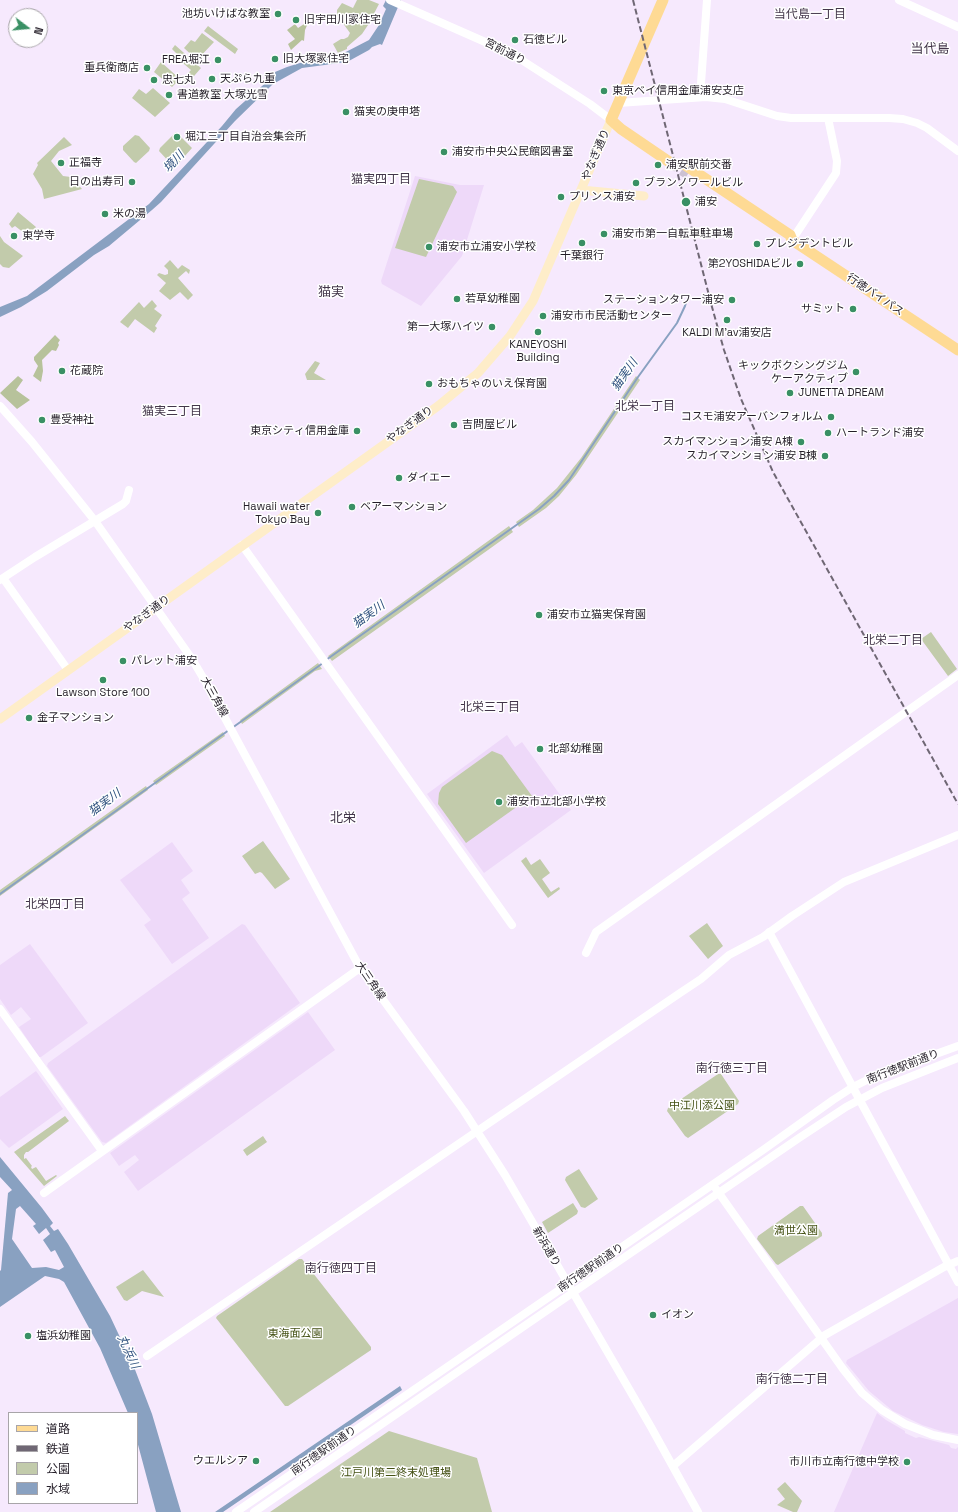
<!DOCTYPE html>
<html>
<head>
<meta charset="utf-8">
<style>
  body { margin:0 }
  #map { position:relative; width:958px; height:1512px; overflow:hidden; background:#f6e9fd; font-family:"Space Grotesk","Noto Sans JP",sans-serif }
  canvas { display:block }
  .legend { position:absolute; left:8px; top:1412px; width:130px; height:92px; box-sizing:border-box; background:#fff; border:1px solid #a8a5a9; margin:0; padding:5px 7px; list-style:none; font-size:12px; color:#251f29 }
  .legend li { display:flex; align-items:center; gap:8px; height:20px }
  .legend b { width:20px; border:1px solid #a8a5a9 }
  .north { position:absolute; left:8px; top:8px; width:40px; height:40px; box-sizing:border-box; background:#fff; border:1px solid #a8a5a9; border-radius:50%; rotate:106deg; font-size:11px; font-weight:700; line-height:16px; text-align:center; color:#251f29 }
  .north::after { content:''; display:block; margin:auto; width:14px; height:18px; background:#399064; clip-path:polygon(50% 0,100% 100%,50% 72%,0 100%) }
</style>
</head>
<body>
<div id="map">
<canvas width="958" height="1512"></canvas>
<ul class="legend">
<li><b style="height:5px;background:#feda94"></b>道路</li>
<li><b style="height:5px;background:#6f6774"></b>鉄道</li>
<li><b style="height:11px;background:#c2cbab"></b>公園</li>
<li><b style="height:11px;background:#89a1c1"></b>水域</li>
</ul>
<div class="north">N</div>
</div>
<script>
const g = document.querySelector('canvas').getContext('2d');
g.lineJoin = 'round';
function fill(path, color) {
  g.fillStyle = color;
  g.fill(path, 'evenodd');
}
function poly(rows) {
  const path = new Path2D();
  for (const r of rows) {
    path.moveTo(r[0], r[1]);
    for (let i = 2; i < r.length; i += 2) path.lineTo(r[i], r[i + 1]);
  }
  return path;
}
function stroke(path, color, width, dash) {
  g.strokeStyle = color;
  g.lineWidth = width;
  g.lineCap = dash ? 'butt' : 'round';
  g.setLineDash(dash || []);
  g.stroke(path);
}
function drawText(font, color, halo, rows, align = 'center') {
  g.font = font + ' "Space Grotesk","Noto Sans JP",sans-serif';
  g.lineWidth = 3;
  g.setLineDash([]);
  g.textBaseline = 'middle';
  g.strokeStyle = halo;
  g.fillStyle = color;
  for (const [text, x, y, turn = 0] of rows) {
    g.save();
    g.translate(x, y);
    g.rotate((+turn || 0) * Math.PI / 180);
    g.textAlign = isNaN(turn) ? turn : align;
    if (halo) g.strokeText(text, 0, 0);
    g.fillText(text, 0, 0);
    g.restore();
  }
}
fill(poly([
  [415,176,460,185,484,185,462,256,421,306,382,284,381,281],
  [507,735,515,747,522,742,571,810,484,873,427,794],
  [172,842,193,871,181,880,190,893,182,899,209,938,172,964,144,925,151,920,120,880],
  [242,924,245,925,300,1003,106,1143,102,1142,47,1066,48,1063],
  [30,944,88,1023,41,1057,39,1057,19,1027,31,1019,21,1007,11,1015,0,999,0,965],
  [308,1012,335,1050,138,1191,124,1172,139,1160,135,1155,119,1166,110,1153],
  [36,1071,63,1109,9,1148,0,1139,0,1097],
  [958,1298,958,1434,944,1432,922,1425,893,1411,869,1391,846,1363,847,1360],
  [877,1413,886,1420,905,1431,905,1433,916,1438,919,1437,949,1445,951,1448,956,1449,958,1447,958,1512,834,1512]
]), '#eed9f9');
fill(poly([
  [357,0,369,0,379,4,368,25,362,34,347,47,347,49,338,53,333,44,341,39,344,39,348,37,350,33,337,15,337,10,342,3,353,8],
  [208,26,238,49,235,54,204,31],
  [202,33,214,42,197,60,184,48,191,40,195,42],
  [175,45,201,68,188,83,183,79,191,70,177,58,179,56,172,49],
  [161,62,180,79,172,87,154,72],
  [153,88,170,103,155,117,132,98,139,89,146,94],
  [176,132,192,148,176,166,172,165,159,151,160,148],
  [135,135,139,136,150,148,149,151,136,163,134,162,123,150,123,146],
  [64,137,72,145,59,151,51,161,63,176,71,177,82,189,44,199,42,189,33,174,38,165,37,163],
  [419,179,453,186,457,192,426,257,395,248],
  [18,212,36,227,28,236,15,226,12,228,9,224],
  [0,236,4,242,23,256,9,268,3,267,0,264],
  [170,260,178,269,182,265,190,270,189,274,186,271,178,278,193,295,188,300,180,292,170,300,159,291,166,283,157,275,159,273,165,275,168,274,168,270,164,266],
  [152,300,157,306,154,309,162,315,155,326,157,328,154,333,135,319,128,328,120,322,139,302,144,308],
  [315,361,320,363,314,373,326,380,307,380,305,374],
  [636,376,640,380,576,475,559,496,546,508,519,527,516,522,533,510,557,488,581,458],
  [509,526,513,532,488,550,332,661,328,656],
  [931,632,957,669,948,676,921,639],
  [318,663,322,669,315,671,242,724,240,720],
  [223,732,225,736,156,785,153,781],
  [492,751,502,755,532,796,466,843,438,804,439,793,442,787],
  [146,786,148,790,0,896,0,890],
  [263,841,290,879,275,889,262,873,260,872,255,874,242,856],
  [526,857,531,865,540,859,550,873,542,879,551,892,559,887,560,889,548,898,521,861],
  [707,923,723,946,708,959,689,936],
  [718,1074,721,1074,739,1101,738,1104,688,1138,685,1136,667,1111,668,1108],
  [65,1116,69,1121,28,1152,26,1152,24,1155,24,1159,26,1158,32,1166,31,1167,32,1169,36,1167,46,1181,56,1175,57,1176,44,1186,14,1152],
  [263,1136,267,1142,247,1156,243,1150],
  [579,1169,598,1199,585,1208,581,1207,565,1180,566,1177],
  [573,1203,578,1211,577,1214,548,1233,542,1222],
  [800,1206,803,1206,822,1233,822,1236,778,1265,776,1264,757,1239,758,1236],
  [299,1259,302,1259,371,1347,371,1350,288,1406,285,1406,216,1318,217,1316],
  [143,1270,164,1297,142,1291,127,1301,124,1300,116,1287],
  [389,1431,477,1458,492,1512,270,1512],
  [785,1482,802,1501,797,1512,793,1512,777,1505,785,1499,777,1489]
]), '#c2cbab');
fill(poly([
  [307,22,308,23,305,30,304,41,302,40,291,50,288,44,295,39,287,30,295,24,298,28],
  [55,335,60,340,58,343,59,345,56,351,52,350,42,360,43,371,41,382,33,376,38,366,34,360,34,357],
  [18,376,23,380,16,390,30,400,17,409,0,393]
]), '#b7c29b');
fill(poly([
  [386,0,401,0,382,45,380,44,372,47,369,50,347,62,302,68,273,84,235,121,161,202,152,210,109,246,94,255,47,291,21,307,0,317,0,307,27,296,149,204,222,126,236,109,270,79,275,72,287,67,313,59,340,55,369,40,379,25,386,9,383,6],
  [0,1157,42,1208,53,1223,50,1226,54,1231,58,1229,68,1244,110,1316,134,1367,152,1414,181,1512,156,1512,137,1441,137,1413,128,1413,100,1348,64,1282,59,1279,45,1276,0,1307,0,1271,1,1270,8,1193,12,1190,0,1177],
  [20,1206,36,1224,33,1226,39,1234,46,1228,50,1234,43,1240,51,1252,55,1250,64,1267,59,1270,46,1267,32,1268,12,1239,16,1209],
  [400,1386,402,1390,223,1512,215,1512]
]), '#89a1c1');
stroke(poly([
  [326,660,539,509,554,496,569,480,638,377,677,323,685,306,688,296],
  [232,728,323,663],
  [0,894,229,730]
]), '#89a1c1', 2);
stroke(poly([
  [668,161,688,174]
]), '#ccc1d3', 11, [11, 5.5]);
stroke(poly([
  [390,0,492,45,520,59,590,104,611,120],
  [899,0,958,27],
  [700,97,707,0],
  [618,103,706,97,725,99,777,116,791,118,889,118,903,119,917,123,927,128,958,151],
  [792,240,836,173,837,161,828,118],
  [0,406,32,442,95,521,192,659,205,681,360,968,464,1111,505,1175,651,1427,698,1512],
  [242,545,512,925],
  [3,578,68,670],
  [0,580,35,557,123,504,126,501,129,490],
  [769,932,958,1282],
  [586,953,596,932,958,675],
  [0,1009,102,1151],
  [716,1189,843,1369,862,1393,882,1410,905,1424,933,1435,958,1440],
  [44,1193,360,968],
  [147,1356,680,993,701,979,729,955,763,937,792,916,844,882,958,835],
  [673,1466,825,1335,944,1267,958,1261],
  [236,1512,763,1150,833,1100,853,1087,875,1076,958,1046],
  [254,1512,581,1287,799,1138,846,1107,882,1088,958,1058]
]), '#fff', 8);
stroke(poly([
  [581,190,644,196],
  [0,719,438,406,478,373,510,336,533,301,611,120]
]), '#feedc9', 9);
stroke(poly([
  [611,120,663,0],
  [611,120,621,129,668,161],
  [685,165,790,235,792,240,958,350]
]), '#feda94', 11);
stroke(poly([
  [633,0,712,307,724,350,741,399,773,472,958,804]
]), '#6f6774', 2, [6, 3]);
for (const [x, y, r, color] of [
  [278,14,4,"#399064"],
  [296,20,4,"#399064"],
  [515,40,4,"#399064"],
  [275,59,4,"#399064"],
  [218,60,4,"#399064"],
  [147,68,4,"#399064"],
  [212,79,4,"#399064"],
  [154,80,4,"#399064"],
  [604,91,4,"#399064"],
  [169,95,4,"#399064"],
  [346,112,4,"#399064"],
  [177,137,4,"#399064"],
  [444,152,4,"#399064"],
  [61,163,4,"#399064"],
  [658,165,4,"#399064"],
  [132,182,4,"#399064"],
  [636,183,4,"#399064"],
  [561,197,4,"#399064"],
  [686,202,5,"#399064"],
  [105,214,4,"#399064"],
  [604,234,4,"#399064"],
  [14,236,4,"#399064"],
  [582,243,4,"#399064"],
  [757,244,4,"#399064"],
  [429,247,4,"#399064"],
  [800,264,4,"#399064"],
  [457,299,4,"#399064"],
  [732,300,4,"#399064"],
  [853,309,4,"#399064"],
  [543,316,4,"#399064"],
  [727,320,4,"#399064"],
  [492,327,4,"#399064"],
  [538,332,4,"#399064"],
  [62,371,4,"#399064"],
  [856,372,4,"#399064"],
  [429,384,4,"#399064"],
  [790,393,4,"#399064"],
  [831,417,4,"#399064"],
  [42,420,4,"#399064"],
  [454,425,4,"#399064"],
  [357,431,4,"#399064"],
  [828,433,4,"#399064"],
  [801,442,4,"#399064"],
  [825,456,4,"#399064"],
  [399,478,4,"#399064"],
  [352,507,4,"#399064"],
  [318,513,4,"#399064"],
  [539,615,4,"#399064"],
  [123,661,4,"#399064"],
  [103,680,4,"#399064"],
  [29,718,4,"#399064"],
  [540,749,4,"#399064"],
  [499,802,4,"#399064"],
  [653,1315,4,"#399064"],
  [28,1336,4,"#399064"],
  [256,1461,4,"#399064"],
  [907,1462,4,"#399064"]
]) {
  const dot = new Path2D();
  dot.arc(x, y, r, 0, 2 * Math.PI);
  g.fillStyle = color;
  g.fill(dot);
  stroke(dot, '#fff', 1.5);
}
drawText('11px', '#251f29', '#fff', [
  ["池坊いけばな教室",270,14,"right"],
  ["旧宇田川家住宅",304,20],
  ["石徳ビル",523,40],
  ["旧大塚家住宅",283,59],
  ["FREA堀江",210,60,"right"],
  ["重兵衛商店",139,68,"right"],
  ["天ぷら九重",220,79],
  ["忠七丸",162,80],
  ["東京ベイ信用金庫浦安支店",612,91],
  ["書道教室 大塚光雪",177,95],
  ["猫実の庚申塔",354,112],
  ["堀江三丁目自治会集会所",185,137],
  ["浦安市中央公民館図書室",452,152],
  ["正福寺",69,163],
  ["浦安駅前交番",666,165],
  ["日の出寿司",124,182,"right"],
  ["ブランノワールビル",644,183],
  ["プリンス浦安",569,197],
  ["浦安",695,202],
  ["米の湯",113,214],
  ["浦安市第一自転車駐車場",612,234],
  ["東学寺",22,236],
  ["プレジデントビル",765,244],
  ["浦安市立浦安小学校",437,247],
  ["千葉銀行",582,256,"center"],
  ["第2YOSHIDAビル",792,264,"right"],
  ["若草幼稚園",465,299],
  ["ステーションタワー浦安",724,300,"right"],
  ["サミット",845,309,"right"],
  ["浦安市市民活動センター",551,316],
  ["第一大塚ハイツ",484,327,"right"],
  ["KALDI M’av浦安店",727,333,"center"],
  ["KANEYOSHI",538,345,"center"],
  ["Building",538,358,"center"],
  ["キックボクシングジム",848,366,"right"],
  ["ケーアクティブ",848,379,"right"],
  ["花蔵院",70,371],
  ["おもちゃのいえ保育園",437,384],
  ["JUNETTA DREAM",798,393],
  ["コスモ浦安アーバンフォルム",823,417,"right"],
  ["豊受神社",50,420],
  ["吉問屋ビル",462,425],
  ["東京シティ信用金庫",349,431,"right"],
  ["ハートランド浦安",836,433],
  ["スカイマンション浦安 A棟",793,442,"right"],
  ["スカイマンション浦安 B棟",817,456,"right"],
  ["ダイエー",407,478],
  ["Hawaii water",310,507,"right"],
  ["Tokyo Bay",310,520,"right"],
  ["ベアーマンション",360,507],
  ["浦安市立猫実保育園",547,615],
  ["パレット浦安",131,661],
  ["Lawson Store 100",103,693,"center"],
  ["金子マンション",37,718],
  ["北部幼稚園",548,749],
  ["浦安市立北部小学校",507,802],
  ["イオン",661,1315],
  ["塩浜幼稚園",36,1336],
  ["ウエルシア",248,1461,"right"],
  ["市川市立南行徳中学校",899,1462,"right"]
], 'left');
drawText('11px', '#251f29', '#fff', [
  ["宮前通り",505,52,27],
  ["やなぎ通り",596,155,-67],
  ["行徳バイパス",875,295,34],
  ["やなぎ通り",410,425,-36],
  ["やなぎ通り",147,614,-36],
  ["大三角線",214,697,61],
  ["大三角線",370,981,56],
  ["南行徳駅前通り",903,1067,-21],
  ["新浜通り",546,1247,60],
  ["南行徳駅前通り",591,1268,-34],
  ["南行徳駅前通り",324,1451,-35]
]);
drawText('11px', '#445114', '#fff', [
  ["中江川添公園",702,1106],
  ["満世公園",796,1231],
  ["東海面公園",295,1334],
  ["江戸川第二終末処理場",396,1473]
]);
drawText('12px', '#43364a', '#fff', [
  ["当代島一丁目",810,15],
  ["猫実四丁目",381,180],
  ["北栄一丁目",645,407],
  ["猫実三丁目",172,412],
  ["北栄二丁目",893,641],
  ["北栄三丁目",490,708],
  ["北栄四丁目",55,905],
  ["南行徳三丁目",732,1069],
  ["南行徳四丁目",341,1269],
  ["南行徳二丁目",792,1380]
]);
drawText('italic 12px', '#30527f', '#fff', [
  ["境川",174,162,-47],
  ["猫実川",625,375,-55],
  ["猫実川",369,615,-36],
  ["猫実川",105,803,-36],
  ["丸浜川",128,1352,65]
]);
drawText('13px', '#43364a', '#fff', [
  ["当代島",930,49],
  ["猫実",331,292],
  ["北栄",343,818]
]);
</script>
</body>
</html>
